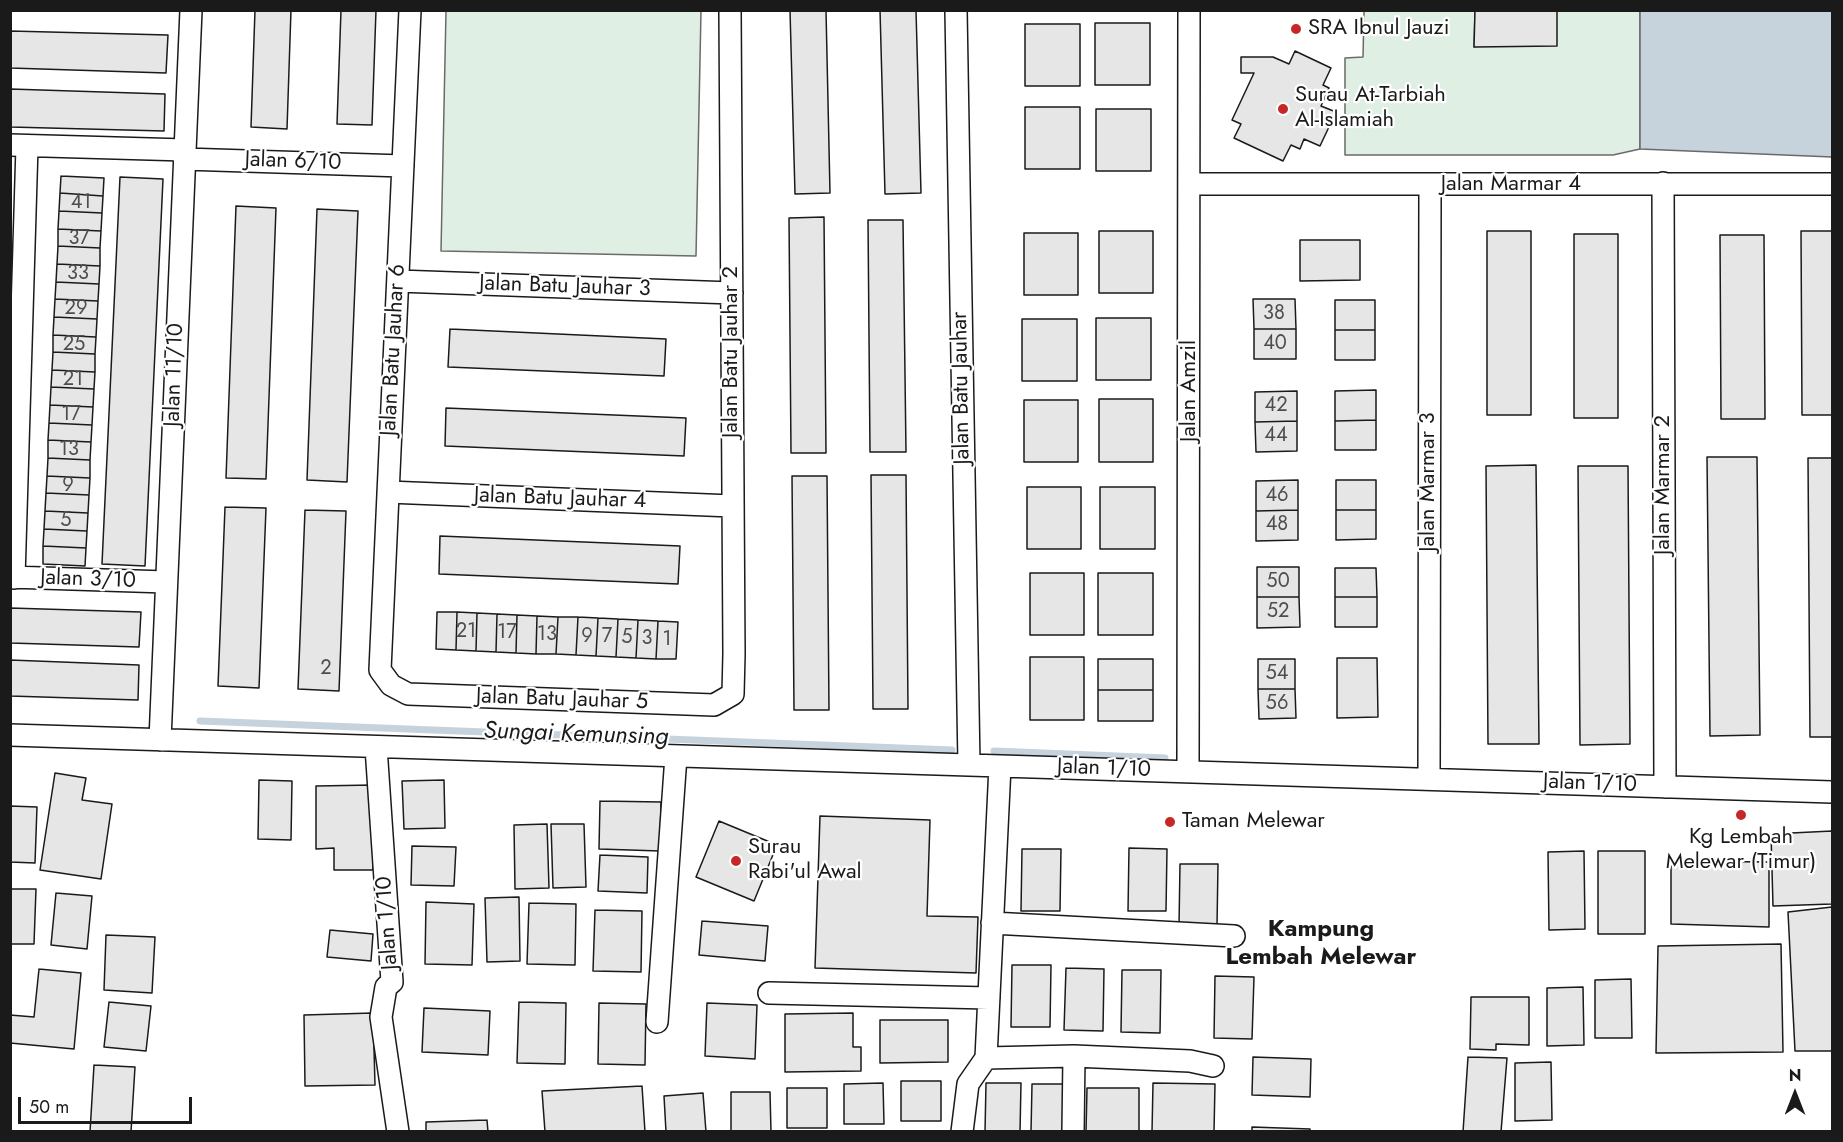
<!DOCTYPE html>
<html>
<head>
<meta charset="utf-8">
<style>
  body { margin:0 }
  #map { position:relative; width:1843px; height:1142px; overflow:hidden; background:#fff; font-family:Jost,sans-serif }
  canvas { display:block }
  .frame { position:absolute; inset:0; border:12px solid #1a1a1a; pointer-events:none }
  .north { position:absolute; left:1765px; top:1064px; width:60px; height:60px; -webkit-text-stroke:4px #fff; paint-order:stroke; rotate:0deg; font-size:16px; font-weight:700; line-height:24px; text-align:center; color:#1a1a1a }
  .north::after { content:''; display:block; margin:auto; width:21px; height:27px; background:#1a1a1a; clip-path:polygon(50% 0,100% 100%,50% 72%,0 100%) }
  .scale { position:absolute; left:18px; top:1097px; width:174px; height:27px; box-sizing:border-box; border:3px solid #1a1a1a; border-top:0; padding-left:8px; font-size:18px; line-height:21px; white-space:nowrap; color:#1a1a1a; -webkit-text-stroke:4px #fff; paint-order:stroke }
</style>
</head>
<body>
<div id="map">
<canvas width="1843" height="1142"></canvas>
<div class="frame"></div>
<div class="north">N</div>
<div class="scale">50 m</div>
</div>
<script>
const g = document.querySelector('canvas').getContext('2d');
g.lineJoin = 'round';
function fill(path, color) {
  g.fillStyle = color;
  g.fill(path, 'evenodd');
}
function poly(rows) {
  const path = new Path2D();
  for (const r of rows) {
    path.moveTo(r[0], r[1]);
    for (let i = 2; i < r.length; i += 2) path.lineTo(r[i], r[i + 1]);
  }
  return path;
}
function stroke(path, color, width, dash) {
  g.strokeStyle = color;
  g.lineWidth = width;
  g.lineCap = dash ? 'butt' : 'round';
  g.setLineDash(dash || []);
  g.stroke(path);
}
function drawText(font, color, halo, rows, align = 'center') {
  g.font = font + ' Jost,sans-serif';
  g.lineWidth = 4.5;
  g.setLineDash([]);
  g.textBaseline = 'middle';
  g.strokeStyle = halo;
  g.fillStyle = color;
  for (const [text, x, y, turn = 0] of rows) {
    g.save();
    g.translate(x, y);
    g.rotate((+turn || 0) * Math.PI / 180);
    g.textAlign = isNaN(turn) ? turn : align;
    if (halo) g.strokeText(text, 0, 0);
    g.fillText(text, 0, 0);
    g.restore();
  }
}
const green = poly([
  [446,11,701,11,696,256,441,251,446,11],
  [1364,11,1475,11,1474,47,1557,11,1640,11,1640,149,1613,155,1345,155,1345,58,1363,57,1364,11]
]);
fill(green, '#e0efe3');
stroke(green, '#6a6a6a', 1.5);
const water = poly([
  [1640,11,1832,11,1832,157,1640,149,1640,11]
]);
fill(water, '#c6d2dc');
stroke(water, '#6a6a6a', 1.5);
stroke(poly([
  [200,721,952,750],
  [994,751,1165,758]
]), '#c6d2dc', 7);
const building = poly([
  [255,10,291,10,287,129,251,127,255,10],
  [341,10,376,10,372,125,337,124,341,10],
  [790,10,826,10,830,193,795,194,790,10],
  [880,10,916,10,921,193,885,194,880,10],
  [1475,10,1557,10,1557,46,1474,47,1475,10],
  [1095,23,1150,23,1150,85,1095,85,1095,23],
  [1025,24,1080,24,1080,86,1025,86,1025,24],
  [10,31,168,35,166,73,10,68,10,31],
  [1295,51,1331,68,1323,85,1329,88,1321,106,1336,112,1320,146,1304,139,1300,149,1291,145,1283,161,1234,138,1241,124,1232,120,1254,73,1241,73,1241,57,1273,57,1289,64,1295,51],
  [10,89,165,94,164,131,10,127,10,89],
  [1025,107,1080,107,1080,169,1025,169,1025,107],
  [1096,109,1151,109,1151,171,1096,171,1096,109],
  [61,176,104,178,103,196,60,193,61,176],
  [120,177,163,179,145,566,102,564,120,177],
  [60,193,103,196,102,213,59,211,60,193],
  [236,206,276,208,266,479,226,478,236,206],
  [317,209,358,211,347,482,307,480,317,209],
  [59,211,102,213,101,231,58,229,59,211],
  [824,217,826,453,791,453,789,218,824,217],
  [868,220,903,220,906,452,870,452,868,220],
  [58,229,101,231,100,248,58,246,58,229],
  [1099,231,1153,231,1153,293,1099,293,1099,231],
  [1487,231,1531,231,1531,415,1487,415,1487,231],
  [1801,231,1832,231,1832,415,1802,415,1801,231],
  [1024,233,1078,233,1078,295,1024,295,1024,233],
  [1574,234,1618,234,1618,418,1574,418,1574,234],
  [1720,235,1764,235,1765,419,1721,419,1720,235],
  [1300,240,1360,240,1360,280,1300,281,1300,240],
  [58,246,100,248,100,266,57,264,58,246],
  [57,264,100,266,99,284,56,282,57,264],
  [56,282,99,284,98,301,55,299,56,282],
  [55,299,98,301,97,319,54,317,55,299],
  [1253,299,1295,299,1296,329,1254,329,1253,299],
  [1335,300,1375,300,1375,330,1335,330,1335,300],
  [54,317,97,319,96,337,53,335,54,317],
  [1096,318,1151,318,1151,380,1096,380,1096,318],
  [1022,319,1077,319,1077,381,1022,381,1022,319],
  [450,329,666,339,664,376,448,367,450,329],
  [1254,329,1296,329,1296,359,1254,359,1254,329],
  [1335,330,1375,330,1375,360,1335,360,1335,330],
  [53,335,96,337,95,354,53,352,53,335],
  [53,352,95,354,95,372,52,370,53,352],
  [52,370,95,372,94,389,51,387,52,370],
  [51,387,94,389,93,407,50,405,51,387],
  [1376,390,1376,420,1335,421,1335,391,1376,390],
  [1297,391,1297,421,1255,422,1255,392,1297,391],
  [1099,399,1153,399,1153,462,1099,462,1099,399],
  [1024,400,1078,400,1078,462,1024,462,1024,400],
  [50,405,93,407,92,425,49,423,50,405],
  [446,408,686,418,684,456,445,446,446,408],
  [1376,420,1376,450,1335,450,1335,421,1376,420],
  [1297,421,1297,451,1256,452,1255,422,1297,421],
  [49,423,92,425,91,442,48,440,49,423],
  [48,440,91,442,90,460,48,458,48,440],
  [1707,457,1757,457,1760,735,1710,736,1707,457],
  [48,458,90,460,90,478,47,476,48,458],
  [1808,458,1832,458,1832,737,1810,737,1808,458],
  [1536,465,1539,744,1488,744,1486,466,1536,465],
  [1578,466,1628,466,1630,744,1580,745,1578,466],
  [871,475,906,475,908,709,873,709,871,475],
  [47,476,90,478,89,495,46,493,47,476],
  [792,476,827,476,829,710,794,710,792,476],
  [1298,480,1298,510,1256,511,1256,481,1298,480],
  [1336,480,1376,480,1376,510,1336,510,1336,480],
  [1027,487,1081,487,1081,549,1027,549,1027,487],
  [1100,487,1155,487,1155,549,1100,549,1100,487],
  [46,493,89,495,88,513,45,511,46,493],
  [225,507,266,508,259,688,218,686,225,507],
  [305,510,346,511,339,691,298,689,305,510],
  [1298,510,1298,540,1256,541,1256,511,1298,510],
  [1336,510,1376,510,1376,539,1336,540,1336,510],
  [45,511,88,513,87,531,44,529,45,511],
  [44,529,87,531,86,548,43,546,44,529],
  [440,536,680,546,678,584,439,574,440,536],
  [43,546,86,548,85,566,43,564,43,546],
  [1257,567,1299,567,1299,597,1257,597,1257,567],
  [1335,568,1376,568,1377,597,1335,597,1335,568],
  [1030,573,1084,573,1084,635,1030,635,1030,573],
  [1098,573,1153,573,1153,635,1098,635,1098,573],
  [1257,597,1299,597,1300,627,1257,628,1257,597],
  [1335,597,1377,597,1377,627,1335,627,1335,597],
  [10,608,141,612,139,647,10,643,10,608],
  [437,612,457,612,456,650,436,649,437,612],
  [457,612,477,613,476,651,456,650,457,612],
  [477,613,497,614,496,652,476,651,477,613],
  [497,614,517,615,516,653,496,652,497,614],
  [517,615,537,616,536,654,516,653,517,615],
  [537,616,558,617,556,654,536,654,537,616],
  [558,617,578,617,576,655,556,654,558,617],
  [578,617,598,618,596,656,576,655,578,617],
  [598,618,618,619,616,657,596,656,598,618],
  [618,619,638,620,636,658,616,657,618,619],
  [638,620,658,621,656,659,636,658,638,620],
  [658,621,678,622,676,659,656,659,658,621],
  [1030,657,1084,657,1084,720,1030,720,1030,657],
  [1337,658,1377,658,1378,717,1337,718,1337,658],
  [1098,659,1153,659,1153,690,1098,690,1098,659],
  [1258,659,1295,659,1295,689,1258,689,1258,659],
  [10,660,139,665,138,700,10,696,10,660],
  [1258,689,1295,689,1296,718,1259,719,1258,689],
  [1098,690,1153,690,1153,721,1098,721,1098,690],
  [55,773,86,778,82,800,112,804,101,879,40,870,55,773],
  [259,780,292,781,291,840,258,839,259,780],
  [444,780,445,828,404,829,402,781,444,780],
  [373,785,373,870,334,870,334,848,316,849,316,786,373,785],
  [600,801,661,802,660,851,599,849,600,801],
  [10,806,37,807,35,863,10,862,10,806],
  [820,816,930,820,927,916,978,917,976,973,815,968,820,816],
  [719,821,777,845,754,901,696,877,719,821],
  [547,824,549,888,515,889,514,825,547,824],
  [551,824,584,824,586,887,553,888,551,824],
  [1832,831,1832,904,1773,906,1771,834,1832,831],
  [412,846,456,847,454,886,411,885,412,846],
  [1129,848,1167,849,1166,911,1128,911,1129,848],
  [1022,849,1061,849,1060,911,1021,911,1022,849],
  [1584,851,1585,929,1549,930,1548,852,1584,851],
  [1598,851,1645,851,1645,934,1598,934,1598,851],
  [600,855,648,857,647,893,598,891,600,855],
  [1671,861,1769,862,1769,927,1671,924,1671,861],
  [1180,864,1218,864,1217,926,1179,926,1180,864],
  [10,889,36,889,34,944,10,944,10,889],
  [56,893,92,896,87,949,51,945,56,893],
  [519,897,520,961,487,962,485,898,519,897],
  [426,902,474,904,472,965,425,964,426,902],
  [529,903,576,904,575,965,527,964,529,903],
  [1832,907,1832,1051,1795,1051,1788,912,1832,907],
  [595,910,642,911,641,972,593,971,595,910],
  [702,921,768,926,765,961,699,955,702,921],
  [330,930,373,934,371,961,327,957,330,930],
  [106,935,155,937,152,993,104,990,106,935],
  [1781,944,1783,1052,1656,1053,1658,946,1781,944],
  [1012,965,1051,965,1050,1027,1011,1027,1012,965],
  [1066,968,1104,969,1103,1031,1064,1030,1066,968],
  [39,969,81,973,74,1049,10,1043,10,1015,34,1017,39,969],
  [1122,970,1161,970,1160,1033,1121,1032,1122,970],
  [1215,976,1254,977,1252,1039,1214,1038,1215,976],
  [1631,979,1632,1038,1595,1038,1595,980,1631,979],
  [1583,987,1584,1045,1547,1046,1547,988,1583,987],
  [1471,997,1529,997,1529,1045,1496,1044,1496,1050,1470,1049,1471,997],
  [109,1002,151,1006,146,1051,104,1047,109,1002],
  [519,1002,566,1003,565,1064,517,1063,519,1002],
  [599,1003,646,1004,645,1065,598,1064,599,1003],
  [707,1003,757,1005,755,1059,705,1056,707,1003],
  [424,1008,490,1011,488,1055,422,1052,424,1008],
  [373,1013,375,1085,305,1086,304,1015,373,1013],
  [853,1013,853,1047,861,1047,861,1071,785,1072,785,1014,853,1013],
  [880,1020,948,1020,948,1062,880,1063,880,1020],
  [1253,1057,1311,1059,1310,1097,1252,1095,1253,1057],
  [1468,1057,1507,1058,1501,1132,1463,1132,1468,1057],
  [1551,1062,1552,1120,1515,1121,1515,1063,1551,1062],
  [94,1065,135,1067,131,1132,90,1132,94,1065],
  [901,1081,941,1081,941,1121,901,1121,901,1081],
  [883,1083,884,1124,844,1124,844,1084,883,1083],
  [986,1083,1021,1083,1020,1132,985,1132,986,1083],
  [1153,1083,1215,1084,1214,1132,1152,1132,1153,1083],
  [1032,1084,1067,1084,1066,1132,1031,1132,1032,1084],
  [642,1086,645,1132,545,1132,542,1091,642,1086],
  [787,1088,827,1088,827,1128,787,1128,787,1088],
  [1087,1088,1139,1088,1139,1132,1086,1132,1087,1088],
  [731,1092,770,1092,771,1132,731,1132,731,1092],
  [703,1093,706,1132,666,1132,664,1096,703,1093],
  [487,1120,488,1132,426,1132,426,1122,487,1120],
  [1252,1127,1310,1129,1310,1132,1252,1132,1252,1127]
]);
fill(building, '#e6e6e6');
stroke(building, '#1a1a1a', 1.5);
const minor = poly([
  [410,10,380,670,391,685,408,694,714,705,733,694,734,654,730,10],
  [956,10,969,765],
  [10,145,185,150],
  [184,159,403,166],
  [1663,183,1665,787],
  [1190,184,1832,184],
  [398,281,732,293],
  [388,492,732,506],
  [10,577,166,582],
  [14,578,27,146],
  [10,735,1832,792],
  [160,740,191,10],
  [376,747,392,982,386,987,381,1017,398,1132],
  [1188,772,1189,10],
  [1429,779,1430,186],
  [992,923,1234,936],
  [769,993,989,998],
  [657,1022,676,756],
  [986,1058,1074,1056,1190,1061,1213,1066],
  [962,1132,968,1084,986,1058,1000,766],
  [1073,1132,1074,1056]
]);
stroke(minor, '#1a1a1a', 24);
stroke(minor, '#fff', 21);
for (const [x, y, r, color] of [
  [1296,29,6,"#c62828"],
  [1283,109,6,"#c62828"],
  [1741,815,6,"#c62828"],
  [1170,822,6,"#c62828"],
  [736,861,6,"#c62828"]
]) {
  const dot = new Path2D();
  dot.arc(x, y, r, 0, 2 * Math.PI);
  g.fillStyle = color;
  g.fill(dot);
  stroke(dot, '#fff', 2);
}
drawText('20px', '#4d4d4d', null, [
  ["41",81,203],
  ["37",79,239],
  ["33",78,274],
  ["29",76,309],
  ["38",1274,314],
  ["40",1275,344],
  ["25",74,345],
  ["21",73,380],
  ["42",1276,406],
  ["17",71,415],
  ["44",1276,436],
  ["13",69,450],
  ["9",68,486],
  ["46",1277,496],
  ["5",66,521],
  ["48",1277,525],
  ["50",1278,582],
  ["52",1278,612],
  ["21",466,632],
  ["17",507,633],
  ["13",547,635],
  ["9",587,637],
  ["7",607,637],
  ["5",627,638],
  ["3",647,639],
  ["1",667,640],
  ["2",326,669],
  ["54",1277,674],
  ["56",1277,704]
]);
drawText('22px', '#1a1a1a', '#fff', [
  ["SRA Ibnul Jauzi",1308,29],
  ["Surau At-Tarbiah",1295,96],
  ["Al-Islamiah",1295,121],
  ["Taman Melewar",1182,822],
  ["Kg Lembah",1741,838,"center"],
  ["Melewar (Timur)",1741,863,"center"],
  ["Surau",748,848],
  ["Rabi'ul Awal",748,873]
], 'left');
drawText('22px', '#1a1a1a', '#fff', [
  ["Jalan 6/10",293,162,2],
  ["Jalan Marmar 4",1511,185],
  ["Jalan Batu Jauhar 3",565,287,2],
  ["Jalan Batu Jauhar 6",394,350,-87],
  ["Jalan Batu Jauhar 2",732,352,-90],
  ["Jalan 11/10",175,375,-88],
  ["Jalan Batu Jauhar",962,388,-91],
  ["Jalan Amzil",1190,391,-90],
  ["Jalan Marmar 3",1429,482,-90],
  ["Jalan Marmar 2",1664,485,-90],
  ["Jalan Batu Jauhar 4",560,499,2],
  ["Jalan 3/10",88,580,2],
  ["Jalan Batu Jauhar 5",562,700,2],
  ["Jalan 1/10",1104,769,2],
  ["Jalan 1/10",1590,784,2],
  ["Jalan 1/10",388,923,-94]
]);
drawText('italic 24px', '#1a1a1a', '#fff', [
  ["Sungai Kemunsing",576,735,2]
]);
drawText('bold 24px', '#1a1a1a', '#fff', [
  ["Kampung",1321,930],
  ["Lembah Melewar",1321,958]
]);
</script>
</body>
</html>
